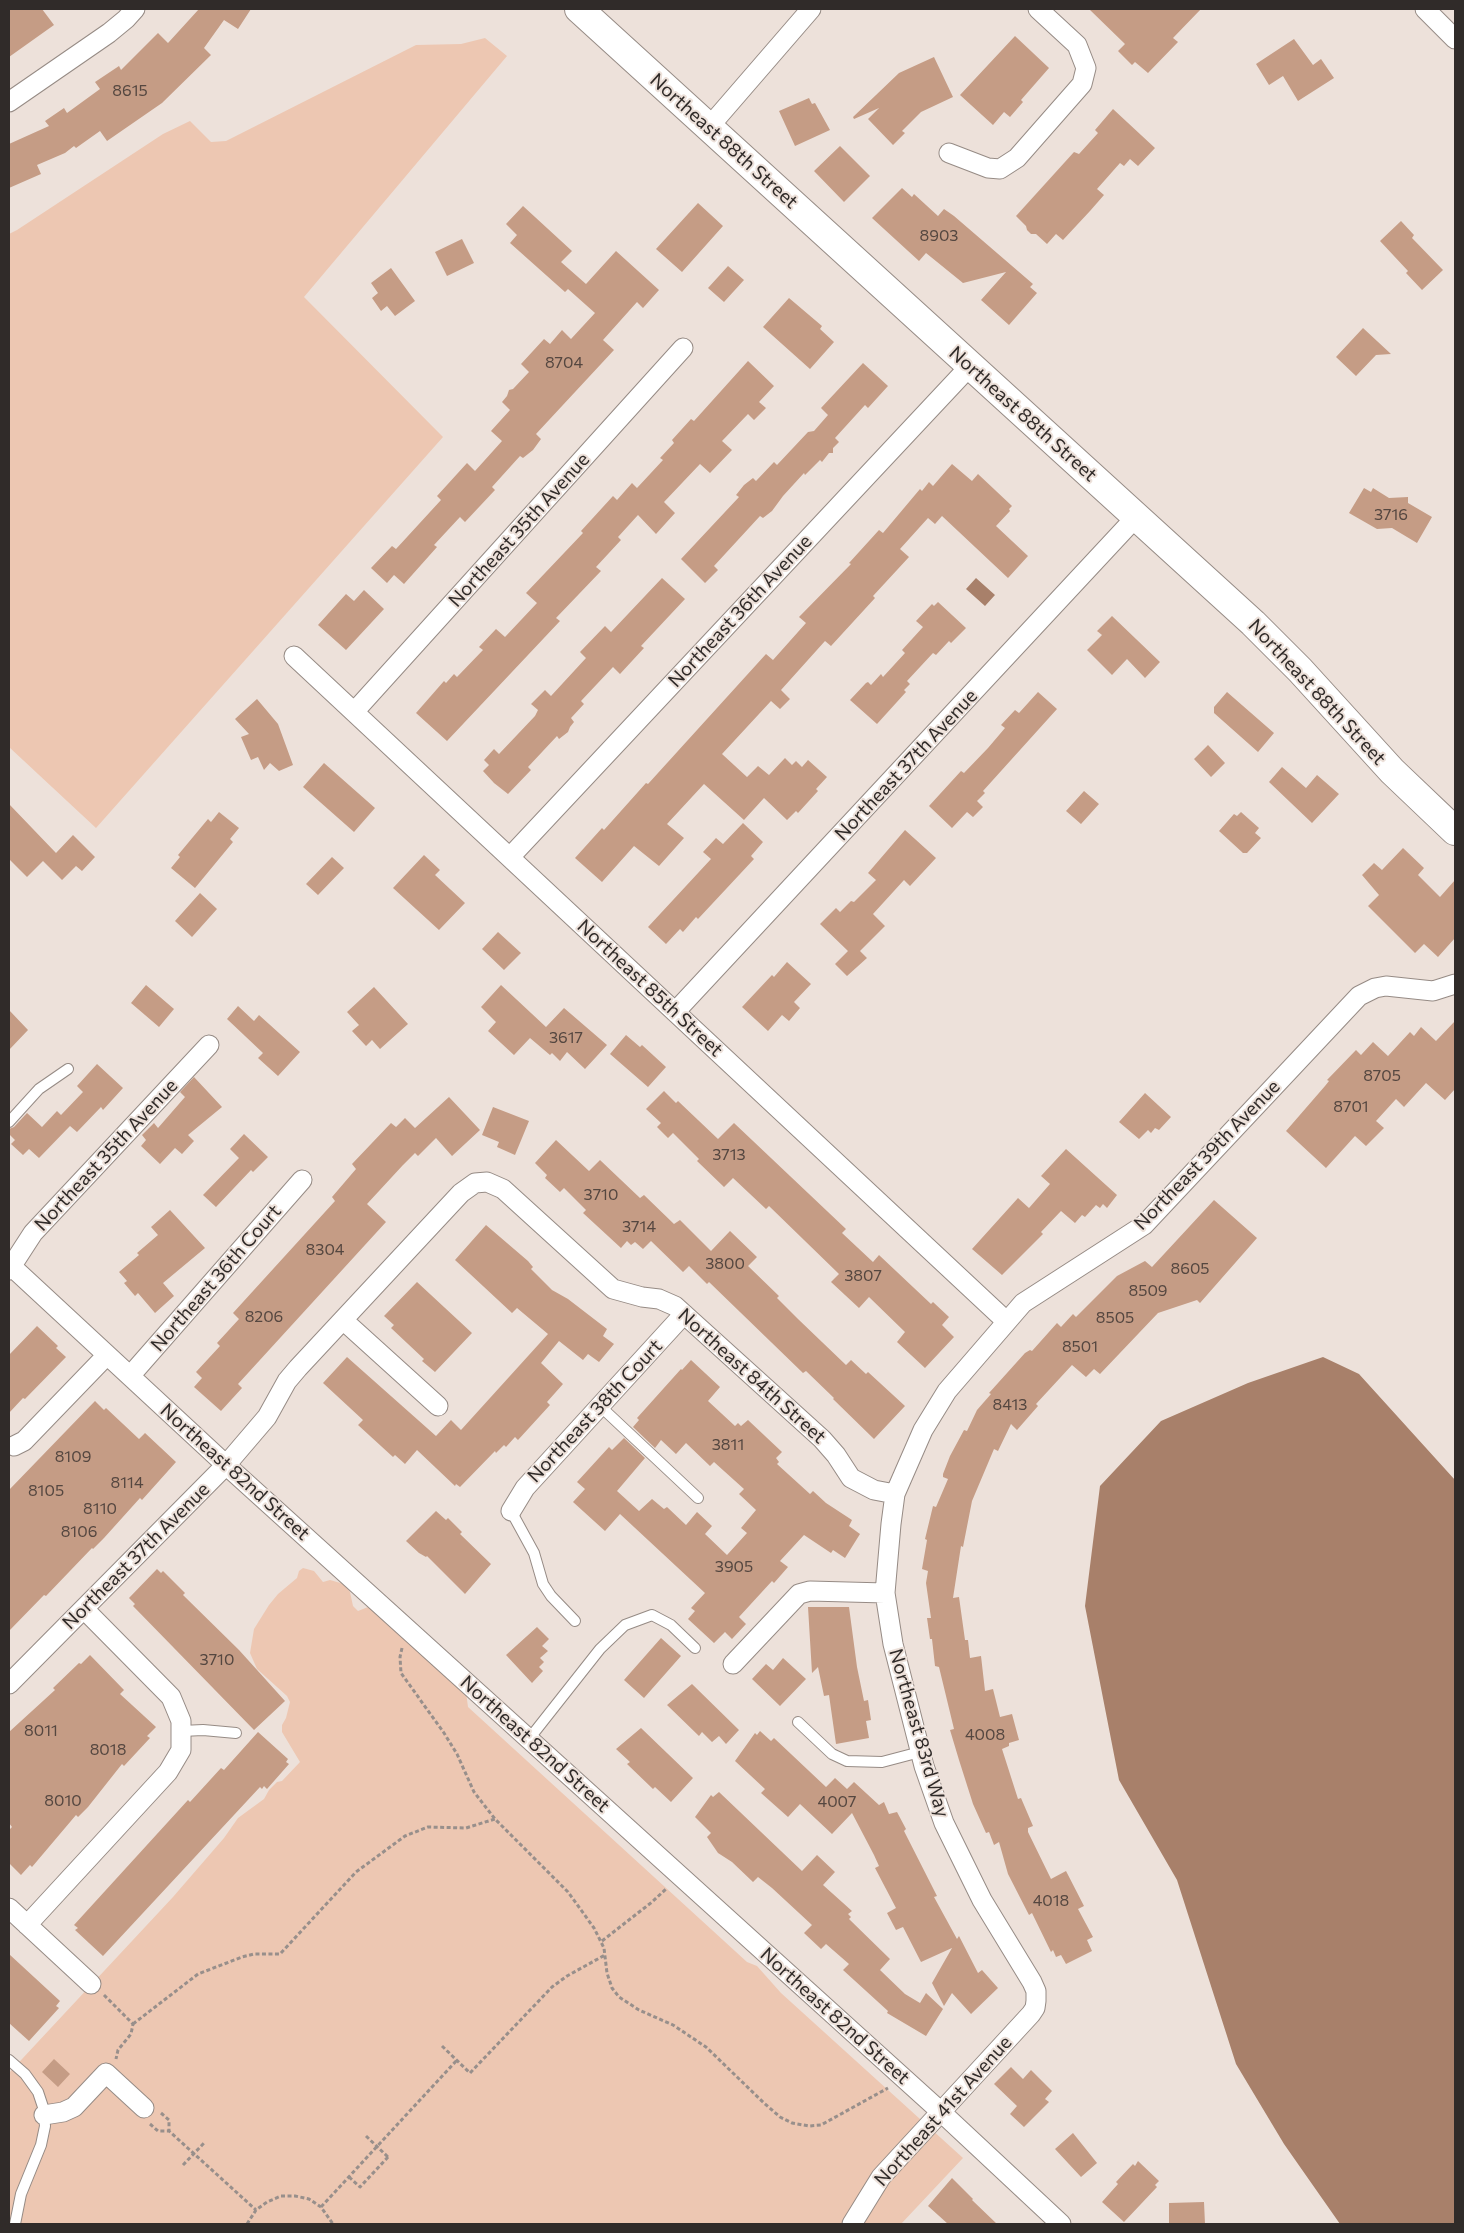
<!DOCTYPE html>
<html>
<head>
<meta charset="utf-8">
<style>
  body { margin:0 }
  #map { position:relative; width:1464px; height:2233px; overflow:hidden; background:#ede1da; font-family:Commissioner,sans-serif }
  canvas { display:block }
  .frame { position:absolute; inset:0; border:10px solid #302b29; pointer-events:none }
</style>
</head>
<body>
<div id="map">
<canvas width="1464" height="2233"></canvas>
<div class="frame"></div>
</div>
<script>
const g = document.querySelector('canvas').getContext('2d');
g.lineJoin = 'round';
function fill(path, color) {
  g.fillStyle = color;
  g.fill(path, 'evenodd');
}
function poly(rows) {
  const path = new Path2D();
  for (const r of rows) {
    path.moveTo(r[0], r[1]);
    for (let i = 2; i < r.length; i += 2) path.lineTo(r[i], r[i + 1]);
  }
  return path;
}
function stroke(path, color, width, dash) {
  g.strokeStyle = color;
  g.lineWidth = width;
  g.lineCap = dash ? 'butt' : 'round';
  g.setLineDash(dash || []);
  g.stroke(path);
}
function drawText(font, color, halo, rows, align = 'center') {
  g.font = font + ' Commissioner,sans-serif';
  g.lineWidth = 4;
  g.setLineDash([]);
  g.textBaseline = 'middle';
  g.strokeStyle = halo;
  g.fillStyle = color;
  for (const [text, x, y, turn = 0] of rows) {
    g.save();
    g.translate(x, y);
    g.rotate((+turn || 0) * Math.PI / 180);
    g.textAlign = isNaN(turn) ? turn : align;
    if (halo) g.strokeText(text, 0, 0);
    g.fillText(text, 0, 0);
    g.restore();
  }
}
fill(poly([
  [485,38,507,56,304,297,443,437,96,828,9,747,9,234,17,230,163,134,190,121,211,142,226,141,416,45,461,44],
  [303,1568,314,1571,323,1582,330,1580,344,1584,350,1592,353,1606,358,1611,368,1607,378,1613,466,1692,468,1707,747,1962,757,1966,781,1993,963,2158,901,2224,9,2224,9,2073,173,1897,224,1838,238,1818,264,1799,269,1790,277,1782,282,1781,300,1762,282,1732,282,1725,286,1718,290,1702,287,1696,257,1669,250,1653,254,1629,269,1605,278,1594,297,1578,299,1571]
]), '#edc7b2');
fill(poly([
  [976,578,995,595,985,606,966,589],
  [1323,1357,1359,1374,1455,1480,1455,2224,1340,2224,1284,2144,1236,2064,1177,1880,1119,1780,1085,1606,1100,1486,1161,1421,1248,1383]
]), '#a8806a');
fill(poly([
  [9,9,42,9,54,25,9,57],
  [199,9,251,9,238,29,224,20,204,48,211,55,162,103,107,141,100,131,76,148,74,146,65,153,37,165,41,174,9,188,9,144,49,126,45,121,64,108,67,113,100,89,95,82,119,66,121,70,158,33,168,43],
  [1089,9,1201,9,1173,38,1178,42,1148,73,1135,62,1132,65,1118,51,1125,44],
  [1015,36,1049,68,1021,100,1023,102,1010,117,1004,112,993,125,960,95],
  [1294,39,1313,65,1321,59,1334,78,1298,101,1283,76,1269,85,1256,64],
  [934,57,953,97,921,112,902,131,905,133,893,145,868,119,879,108,854,119,853,117,899,73],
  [809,98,812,104,815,103,830,130,795,146,779,111],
  [1113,109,1155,148,1138,166,1130,159,1124,166,1120,163,1097,189,1104,195,1090,211,1063,240,1056,234,1047,244,1036,234,1031,234,1027,230,1026,226,1016,216,1074,152,1079,154,1098,133,1095,130],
  [840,146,870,176,844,202,814,171],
  [902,188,912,197,914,194,938,216,944,209,954,216,1033,284,1030,287,1037,293,1009,325,981,300,1006,272,963,283,926,253,919,261,872,218],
  [698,203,723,226,682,272,656,249],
  [523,206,572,251,561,262,586,284,616,251,659,290,643,308,637,302,603,340,614,350,536,434,541,439,533,450,523,458,520,456,492,487,495,490,465,522,460,517,434,545,437,547,404,584,394,575,387,583,371,568,392,546,396,549,441,500,437,496,467,463,475,471,502,441,491,431,510,410,502,402,507,396,509,390,513,389,529,372,521,364,544,339,550,344,562,330,571,339,595,313,568,289,565,292,510,243,517,235,506,224],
  [1401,221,1414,235,1412,238,1443,270,1422,290,1406,273,1408,271,1380,241],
  [462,239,474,263,447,276,435,252],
  [728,266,744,280,724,302,708,288],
  [391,268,415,301,395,316,387,306,381,311,372,298,378,293,371,283],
  [789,298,822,326,820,329,834,342,810,369,763,327],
  [1363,328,1391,354,1376,355,1356,376,1336,357],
  [748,361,774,386,759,402,766,408,754,420,748,414,722,441,732,450,710,473,700,464,664,502,675,513,656,534,638,515,618,537,621,540,596,567,601,571,556,618,560,621,447,741,416,713,444,681,446,683,454,674,457,677,483,650,479,647,496,629,505,637,537,603,526,593,583,533,581,531,613,496,617,500,632,483,637,488,663,460,660,458,674,443,672,440,691,419,694,421],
  [863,363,888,386,868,408,865,405,835,438,839,442,833,448,833,453,829,453,822,462,820,460,805,475,804,473,783,496,772,511,763,518,760,516,714,566,718,570,705,583,681,559,739,497,736,495,744,485,753,478,756,481,774,462,777,465,808,432,814,431,828,415,821,408],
  [952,464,972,481,978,474,1012,506,1009,509,1010,511,996,526,1028,556,1008,578,942,516,935,524,928,518,900,549,909,557,873,596,875,598,831,646,825,641,781,690,790,699,780,709,771,701,722,754,747,777,758,766,769,775,785,758,792,765,796,761,802,767,808,760,827,777,816,789,818,791,798,813,796,811,787,820,764,798,744,820,704,784,667,824,684,838,659,866,634,846,602,882,575,858,602,828,604,830,646,783,648,784,766,654,773,660,806,623,799,617,851,564,849,563,879,530,883,533,920,489,922,491,929,482,933,486],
  [1364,488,1371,492,1373,488,1389,498,1408,497,1408,503,1432,517,1417,543,1392,528,1377,529,1349,513],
  [662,578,685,599,641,646,644,648,620,674,613,667,581,701,584,704,571,718,574,722,570,727,568,732,559,739,557,736,528,767,531,770,508,794,494,783,483,771,489,765,484,760,494,749,499,754,535,716,538,710,531,704,545,690,551,696,586,658,580,652,605,626,611,632],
  [364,590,384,609,346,650,318,625,346,594,354,601],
  [938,602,966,628,951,643,949,641,936,655,933,653,907,681,910,684,904,690,906,692,877,724,850,700,866,683,868,682,871,685,881,674,883,677,905,653,902,650,923,627,916,621,932,604,934,606],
  [1112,616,1160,662,1145,678,1127,659,1112,675,1087,650,1102,635,1097,631],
  [1038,692,1057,709,983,791,985,793,977,801,983,807,973,817,967,812,952,828,929,806,961,771,964,773,988,748,1005,728,1001,725,1015,710,1019,713],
  [1227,692,1274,733,1258,752,1214,713,1214,707],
  [257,699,278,724,293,765,279,771,270,763,264,770,258,757,251,760,241,737,249,734,235,719],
  [1208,745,1225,763,1211,777,1194,759],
  [324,763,375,808,354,832,303,787],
  [1282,767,1306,788,1317,775,1339,794,1312,823,1269,782],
  [1084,791,1099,804,1081,824,1066,811],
  [9,804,56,853,73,835,95,857,82,871,76,866,62,880,43,861,27,877,9,859],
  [219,812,239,828,230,839,233,842,195,888,171,868,180,857,178,855,208,819,211,822],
  [1241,812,1259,828,1255,833,1261,838,1247,853,1243,853,1219,831,1234,814,1237,816],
  [743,823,763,842,751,856,754,859,698,919,696,917,683,932,680,929,666,944,648,927,711,859,703,852,716,838,723,844],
  [905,830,936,858,910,886,904,880,873,914,885,926,860,951,867,958,847,976,835,964,848,951,820,924,836,908,840,912,851,901,854,902,876,880,868,873],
  [1403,848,1424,868,1418,875,1440,897,1455,880,1455,938,1438,957,1424,944,1415,953,1368,906,1379,895,1362,875,1374,863,1382,870],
  [424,855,440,870,435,875,465,903,439,930,393,888],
  [332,857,344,868,318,895,306,884],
  [200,893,217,909,192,937,175,921],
  [498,932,521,953,504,970,482,949],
  [787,962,811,984,794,1002,800,1008,789,1021,782,1015,768,1031,742,1007,772,975,774,977],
  [146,985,174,1009,159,1027,131,1003],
  [501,985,546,1027,564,1008,607,1045,585,1069,567,1052,560,1061,552,1053,550,1055,530,1038,514,1055,488,1031,496,1022,481,1007],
  [374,987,408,1024,380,1049,372,1040,366,1046,352,1031,359,1025,347,1012],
  [238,1006,254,1021,259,1015,300,1052,278,1076,258,1058,263,1053,227,1019],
  [9,1010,28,1030,9,1050],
  [1455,1021,1455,1089,1445,1100,1426,1083,1404,1107,1396,1099,1376,1121,1384,1128,1366,1146,1355,1136,1326,1168,1286,1131,1325,1086,1329,1081,1327,1080,1356,1050,1361,1055,1373,1042,1388,1056,1410,1032,1414,1036,1421,1027,1436,1041],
  [626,1035,640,1047,642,1045,666,1067,648,1087,610,1054],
  [97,1064,123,1088,103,1110,101,1107,77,1132,70,1126,39,1158,29,1149,23,1155,11,1144,15,1140,9,1134,9,1129,14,1127,27,1113,42,1127,57,1111,61,1115,83,1092,77,1086],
  [194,1077,222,1107,188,1135,194,1141,182,1154,175,1148,160,1164,141,1146,146,1140,142,1135,154,1123,158,1128,185,1097,180,1092],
  [664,1091,676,1103,678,1101,718,1139,734,1123,846,1229,842,1233,873,1262,879,1255,931,1304,933,1302,949,1317,942,1325,954,1337,925,1368,897,1342,905,1332,869,1297,859,1308,831,1282,839,1274,769,1206,766,1209,733,1178,724,1187,697,1161,699,1159,673,1133,668,1138,657,1127,661,1123,646,1109],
  [1145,1093,1171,1117,1159,1130,1155,1128,1151,1133,1148,1130,1139,1139,1119,1122],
  [449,1097,480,1130,452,1156,436,1138,418,1156,415,1153,403,1165,367,1204,386,1222,238,1384,242,1388,221,1411,194,1387,202,1378,196,1372,220,1346,217,1343,239,1319,233,1313,335,1201,332,1197,356,1169,352,1164,391,1123,396,1127,405,1118,415,1128],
  [493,1107,529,1121,515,1155,497,1147,499,1142,482,1135],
  [244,1134,268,1157,253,1172,251,1170,216,1207,203,1195,239,1158,230,1149],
  [556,1140,589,1171,600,1160,640,1198,644,1195,674,1224,680,1220,711,1251,730,1231,757,1257,748,1266,779,1296,777,1298,798,1319,846,1365,851,1360,866,1374,868,1372,905,1406,874,1439,833,1399,834,1398,806,1371,803,1373,709,1282,707,1284,689,1266,683,1272,651,1241,643,1249,635,1242,631,1245,627,1241,621,1248,583,1213,586,1210,564,1188,560,1192,545,1178,547,1175,535,1163],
  [1066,1149,1117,1195,1107,1208,1103,1204,1100,1208,1096,1205,1085,1217,1082,1215,1075,1223,1061,1211,1041,1232,1043,1234,1002,1275,972,1249,1018,1198,1029,1208,1050,1184,1041,1176],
  [1214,1200,1257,1238,1200,1303,1197,1300,1158,1313,1100,1374,1094,1369,1086,1377,1072,1365,1036,1404,1038,1406,1017,1430,1011,1424,998,1451,994,1449,972,1501,963,1547,961,1546,953,1598,959,1597,965,1640,968,1640,970,1658,981,1656,985,1691,993,1689,1000,1717,1012,1714,1019,1740,1009,1743,1009,1746,1002,1749,1018,1799,1021,1798,1033,1826,1028,1828,1028,1832,1051,1879,1066,1871,1084,1906,1078,1909,1093,1937,1087,1940,1092,1951,1066,1964,1061,1955,1056,1957,1053,1950,1051,1952,1032,1913,1029,1915,1008,1874,999,1842,994,1845,989,1832,986,1833,973,1804,959,1760,950,1730,954,1729,939,1667,935,1666,932,1639,930,1639,927,1618,931,1618,926,1583,928,1571,922,1569,927,1540,925,1539,933,1506,936,1507,948,1479,943,1477,943,1474,950,1456,964,1430,967,1431,977,1410,991,1394,989,1393,1025,1353,1030,1350,1032,1351,1057,1323,1061,1327,1073,1314,1076,1317,1117,1276,1145,1261,1152,1267],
  [170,1210,205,1248,163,1283,174,1296,155,1313,138,1293,135,1296,124,1283,127,1281,119,1272,139,1255,137,1253,158,1235,151,1227],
  [486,1225,528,1261,533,1267,531,1269,552,1290,568,1299,607,1329,603,1336,614,1344,599,1362,588,1354,583,1360,559,1341,541,1363,563,1384,547,1402,550,1405,518,1440,515,1437,506,1447,504,1445,496,1453,495,1451,460,1487,456,1484,455,1486,417,1450,405,1464,395,1455,393,1457,358,1425,363,1420,323,1383,347,1357,436,1436,451,1420,461,1430,548,1334,517,1308,512,1313,455,1260],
  [417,1282,472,1333,435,1372,422,1361,424,1359,391,1328,394,1325,384,1316],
  [37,1326,58,1346,56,1348,66,1357,25,1399,23,1398,9,1413,9,1355],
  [691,1360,720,1387,708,1401,735,1426,738,1423,741,1426,748,1420,782,1452,776,1458,779,1462,777,1464,810,1494,813,1491,826,1503,852,1520,849,1526,860,1534,845,1558,833,1550,831,1553,804,1535,780,1561,788,1567,774,1583,772,1581,739,1617,746,1624,732,1639,725,1632,714,1643,688,1619,695,1611,691,1608,705,1593,620,1514,605,1531,573,1502,585,1489,577,1482,609,1447,612,1450,624,1438,645,1458,617,1491,639,1511,652,1499,664,1509,667,1507,686,1525,697,1512,712,1526,705,1534,727,1555,747,1533,741,1528,756,1510,739,1494,744,1489,714,1462,710,1466,686,1443,676,1454,661,1440,655,1448,633,1427,639,1420,637,1418,681,1369,682,1370],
  [95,1401,104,1410,106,1408,139,1439,145,1433,176,1462,142,1500,140,1498,104,1538,93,1549,92,1548,46,1596,44,1595,9,1631,9,1490],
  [436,1511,446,1520,448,1518,462,1532,460,1534,491,1564,465,1594,427,1556,426,1557,419,1553,406,1541],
  [157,1569,161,1573,163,1571,185,1593,183,1595,239,1650,285,1701,254,1730,133,1606,135,1604,129,1598],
  [808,1607,849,1607,857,1667,864,1701,868,1700,871,1720,866,1721,869,1738,836,1744,829,1695,824,1696,818,1667,812,1673],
  [537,1627,549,1639,542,1646,548,1651,540,1658,544,1662,539,1667,543,1671,532,1683,506,1655],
  [661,1638,681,1656,644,1698,624,1680],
  [90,1655,124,1690,120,1694,156,1727,147,1736,150,1738,124,1766,122,1764,88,1807,78,1817,76,1815,32,1867,30,1865,21,1875,9,1863,9,1830,12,1827,9,1823,9,1732,55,1690,53,1688,79,1663,81,1664],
  [783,1658,806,1679,780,1706,752,1679,766,1664,773,1670],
  [692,1684,739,1730,726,1744,719,1736,712,1742,702,1732,699,1736,667,1705],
  [641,1728,693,1778,671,1802,655,1787,653,1789,627,1764,630,1762,616,1749],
  [760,1731,771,1741,774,1738,826,1787,835,1778,847,1789,854,1782,879,1805,884,1802,889,1814,897,1812,906,1829,904,1831,937,1896,934,1897,957,1939,959,1936,978,1973,982,1970,998,1988,971,2014,952,1993,944,2006,932,1983,952,1948,921,1962,903,1927,896,1930,887,1913,896,1908,875,1868,879,1866,874,1855,852,1813,832,1834,800,1804,788,1817,761,1793,765,1789,735,1761,755,1733,757,1735],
  [258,1732,288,1759,286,1762,289,1764,267,1789,264,1786,262,1789,260,1787,103,1956,75,1930,78,1928,74,1925,188,1800,190,1802,221,1768,224,1770],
  [719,1792,802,1871,817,1855,835,1872,823,1885,852,1911,848,1914,851,1917,849,1919,890,1959,880,1970,905,1994,920,2003,926,1993,943,2009,926,2036,887,2013,888,2011,843,1970,849,1964,826,1944,821,1949,804,1933,812,1925,772,1888,758,1877,753,1882,732,1862,718,1853,707,1837,711,1833,695,1817,711,1795,713,1797],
  [9,1954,60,2001,56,2006,59,2008,29,2041,9,2023],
  [54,2059,70,2074,58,2087,42,2072],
  [1011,2067,1023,2079,1031,2070,1052,2091,1045,2099,1049,2102,1024,2127,1010,2114,1017,2106,994,2084],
  [1073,2133,1097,2163,1081,2177,1055,2149],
  [1138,2161,1159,2181,1155,2185,1157,2187,1124,2222,1102,2202,1118,2184,1116,2182,1133,2164,1135,2166],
  [952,2178,973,2199,972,2200,997,2224,948,2224,928,2206],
  [1204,2202,1205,2224,1169,2224,1169,2203]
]), '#c59c85');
const lane = poly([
  [9,1122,39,1089,68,1069],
  [600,1406,698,1498],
  [511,1511,534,1553,543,1584,551,1596,575,1621],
  [798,1722,832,1754,847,1761,882,1762,920,1752],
  [182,1731,203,1730,236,1733],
  [529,1739,600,1649,625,1625,652,1615,671,1625,695,1648],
  [9,2060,25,2074,38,2092,43,2107,45,2126,41,2145,21,2194,15,2224]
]);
const street = poly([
  [1425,9,1455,39],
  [9,102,109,33,126,19,135,9],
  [709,127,811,9],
  [949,153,988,168,1000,169,1017,158,1082,84,1086,68,1077,45,1038,9],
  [294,656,1006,1321],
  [354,712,683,348],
  [510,857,970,366],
  [675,1012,1136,517],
  [9,1264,226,1465,940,2111,1061,2224],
  [9,1270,33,1233,209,1045],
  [343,1320,438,1406],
  [130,1376,302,1180],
  [14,1446,24,1441,107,1355],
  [511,1511,525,1488,684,1314],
  [733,1664,799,1594,810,1591,885,1593],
  [9,1684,226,1465,267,1417,287,1381,298,1368,461,1193,475,1183,487,1182,503,1189,613,1289,642,1297,659,1299,675,1306,822,1439,836,1455,851,1478,874,1490,895,1494],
  [9,1908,91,1984],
  [27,1925,168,1772,181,1750,181,1721,171,1697,84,1609],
  [44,2115,63,2112,74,2107,106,2073,144,2108],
  [852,2224,881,2177,1031,2014,1035,2008,1036,2001,1036,1991,1032,1982,982,1900,944,1823,924,1766,893,1644,885,1593,891,1524,895,1494,923,1430,947,1391,1023,1303,1144,1225,1359,996,1375,988,1386,986,1433,991,1455,984]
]);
const secondary = poly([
  [579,9,1253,623,1300,670,1392,771,1455,831]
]);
stroke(lane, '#968b85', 12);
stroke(street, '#968b85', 21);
stroke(secondary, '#968b85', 30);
stroke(poly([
  [402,1648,400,1657,401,1673,444,1733,457,1754,474,1792,495,1819,568,1892,594,1928,604,1948,607,1973,612,1988,619,1997,639,2010,673,2025,706,2047,764,2103,780,2117,792,2123,809,2126,821,2125,888,2088],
  [602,1941,652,1902,667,1888],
  [104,1995,133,2024,131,2034,118,2050,116,2059],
  [133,2024,198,1974,242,1957,254,1954,280,1954,356,1872,405,1836,428,1827,466,1828,495,1819],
  [442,2046,470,2073,552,1987,567,1976,605,1955],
  [161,2113,169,2120,169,2131,256,2210],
  [150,2124,158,2131,169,2131],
  [366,2136,388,2157],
  [183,2165,205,2142],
  [349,2177,360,2187,388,2157,390,2158],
  [321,2207,457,2060],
  [247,2224,256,2210,267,2202,281,2196,295,2196,309,2199,321,2207,333,2224]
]), '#988f8b', 3, [4, 2.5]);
stroke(lane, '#fff', 10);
stroke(street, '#fff', 19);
stroke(secondary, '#fff', 28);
drawText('16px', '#554740', null, [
  ["8615",130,91],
  ["8903",939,236],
  ["8704",564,363],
  ["3716",1391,515],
  ["3617",566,1038],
  ["8705",1382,1076],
  ["8701",1351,1107],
  ["3713",729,1155],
  ["3710",601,1195],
  ["3714",639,1227],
  ["8304",325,1250],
  ["3800",725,1264],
  ["8605",1190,1269],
  ["3807",863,1276],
  ["8509",1148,1291],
  ["8206",264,1317],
  ["8505",1115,1318],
  ["8501",1080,1347],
  ["8413",1010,1405],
  ["3811",728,1445],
  ["8109",73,1457],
  ["8114",127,1483],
  ["8105",46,1491],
  ["8110",100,1509],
  ["8106",79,1532],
  ["3905",734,1567],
  ["3710",217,1660],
  ["8011",41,1731],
  ["4008",985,1735],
  ["8018",108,1750],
  ["8010",63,1801],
  ["4007",837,1802],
  ["4018",1051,1901]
]);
drawText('19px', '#302b29', '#ede1da', [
  ["Northeast 88th Street",724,141,42],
  ["Northeast 88th Street",1023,414,42],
  ["Northeast 35th Avenue",519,530,-48],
  ["Northeast 36th Avenue",740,611,-47],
  ["Northeast 88th Street",1317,692,47],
  ["Northeast 37th Avenue",906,765,-47],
  ["Northeast 85th Street",650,988,43],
  ["Northeast 35th Avenue",106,1155,-47],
  ["Northeast 39th Avenue",1207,1155,-46],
  ["Northeast 36th Court",216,1278,-49],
  ["Northeast 84th Street",752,1376,42],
  ["Northeast 38th Court",595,1411,-47],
  ["Northeast 82nd Street",235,1472,42],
  ["Northeast 37th Avenue",136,1556,-45],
  ["Northeast 83rd Way",919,1733,74],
  ["Northeast 82nd Street",535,1744,42],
  ["Northeast 82nd Street",835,2016,42],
  ["Northeast 41st Avenue",943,2111,-48]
]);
</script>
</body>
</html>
